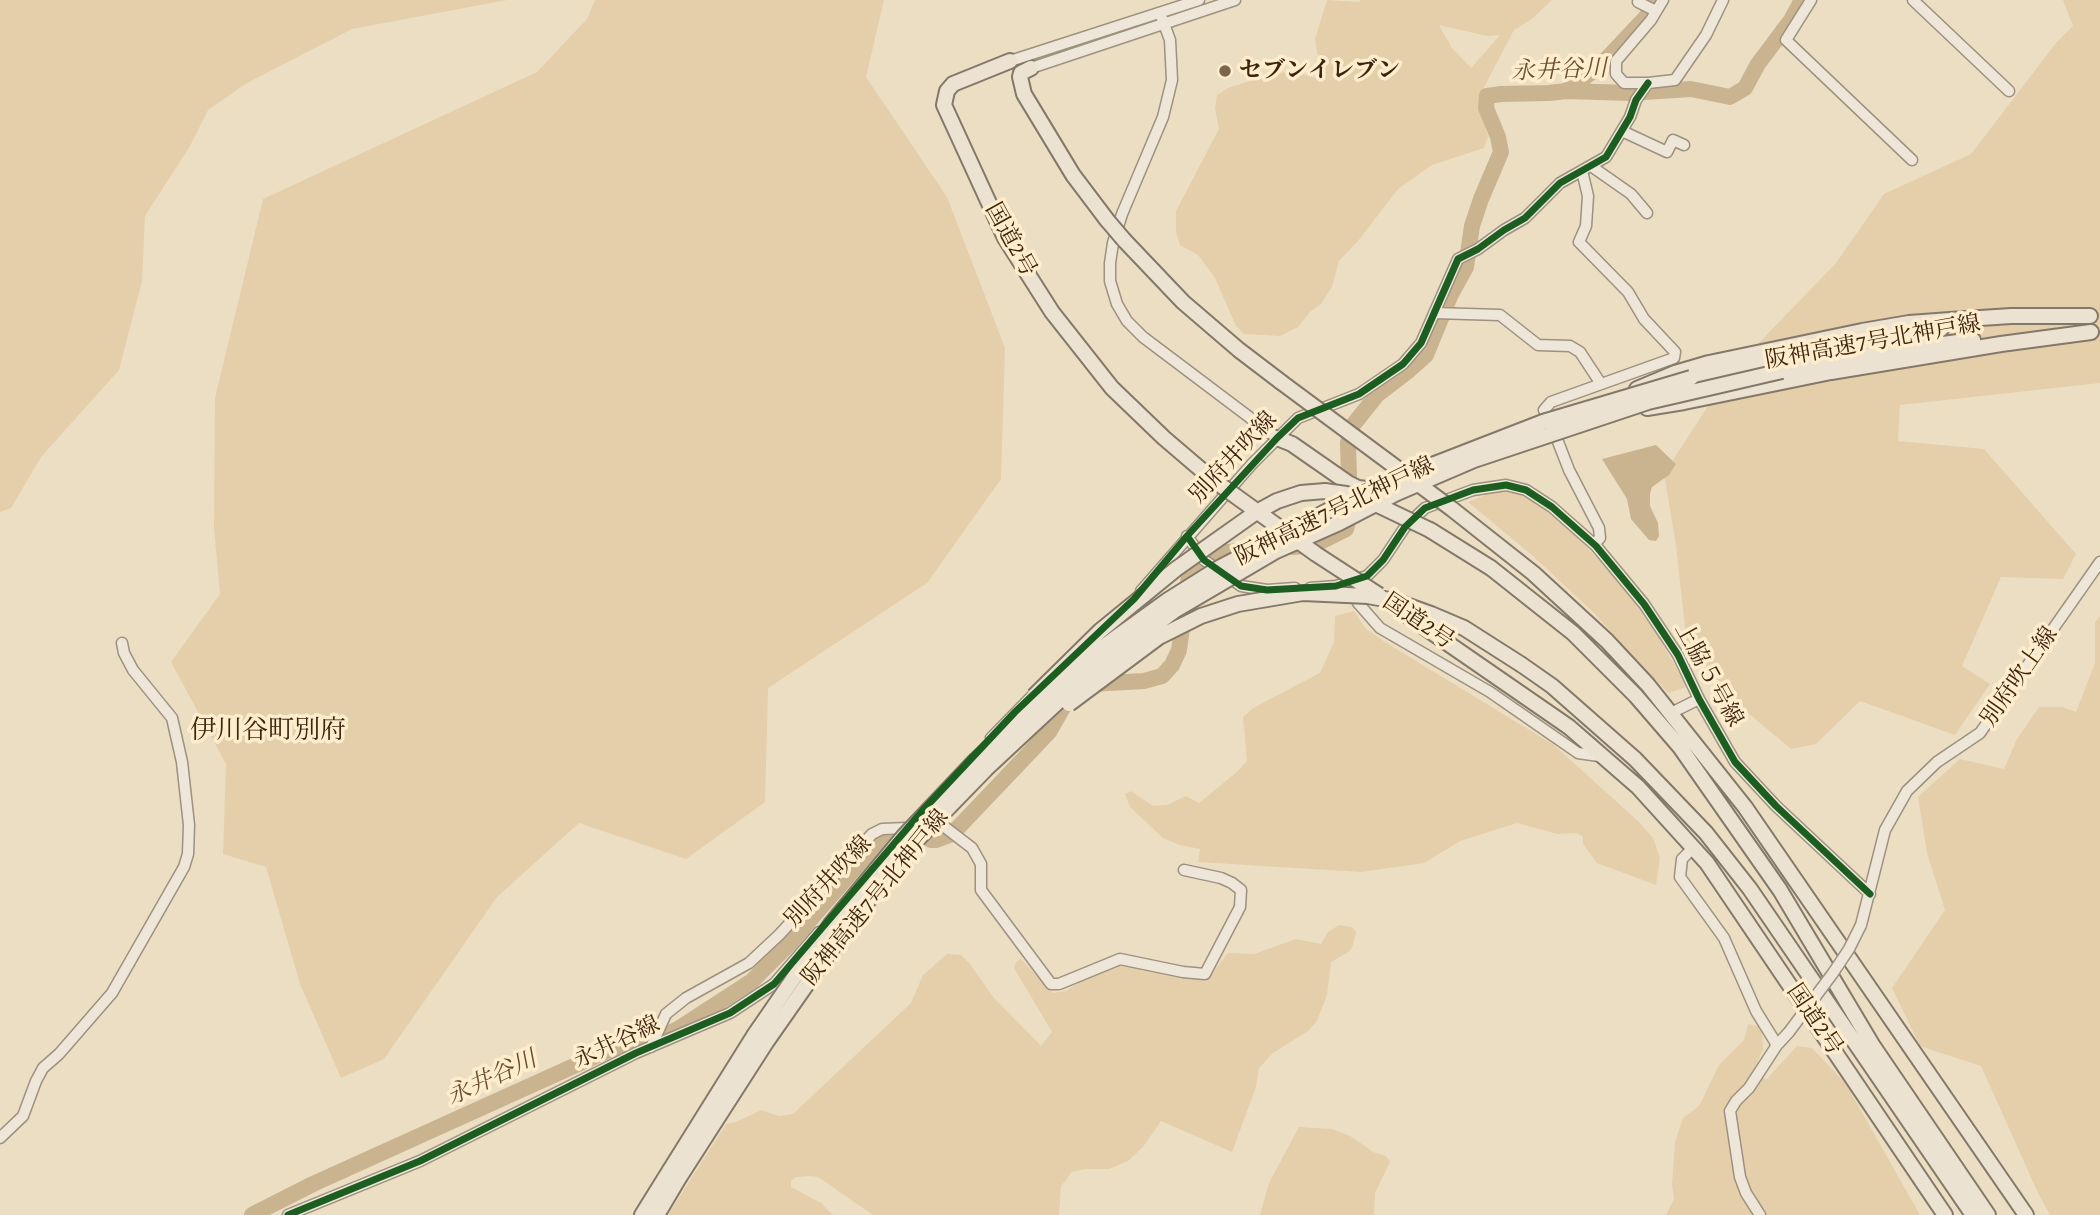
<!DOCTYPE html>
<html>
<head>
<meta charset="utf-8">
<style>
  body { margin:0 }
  canvas { display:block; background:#ecdec3 }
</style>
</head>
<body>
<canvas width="2100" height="1215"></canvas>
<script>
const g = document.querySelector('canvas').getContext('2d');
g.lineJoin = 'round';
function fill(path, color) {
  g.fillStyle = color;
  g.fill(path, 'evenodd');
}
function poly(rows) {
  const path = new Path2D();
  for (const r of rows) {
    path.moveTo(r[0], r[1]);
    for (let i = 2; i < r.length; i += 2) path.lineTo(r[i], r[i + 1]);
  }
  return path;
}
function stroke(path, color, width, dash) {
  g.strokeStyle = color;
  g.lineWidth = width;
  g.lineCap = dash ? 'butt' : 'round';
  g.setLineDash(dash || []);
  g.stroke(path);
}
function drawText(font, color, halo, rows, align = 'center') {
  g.font = font + ' "Gentium Book Plus","Noto Serif JP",serif';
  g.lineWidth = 7;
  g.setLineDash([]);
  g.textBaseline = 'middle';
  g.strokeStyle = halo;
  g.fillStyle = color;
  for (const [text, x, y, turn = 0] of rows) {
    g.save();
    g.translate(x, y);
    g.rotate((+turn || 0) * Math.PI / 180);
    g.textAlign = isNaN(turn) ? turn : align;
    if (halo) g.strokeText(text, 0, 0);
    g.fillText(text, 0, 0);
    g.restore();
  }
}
fill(poly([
  [0,0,507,0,352,29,247,83,208,110,190,146,145,216,142,281,119,370,41,457,11,508,0,512],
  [595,0,884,0,866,77,947,197,1005,348,1001,479,927,583,768,688,765,802,686,859,579,823,497,897,384,1059,341,1078,300,984,266,867,223,854,226,764,171,662,220,594,214,528,215,398,263,199,537,72,587,19],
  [1327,0,1359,2,1361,0,1552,0,1532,19,1514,30,1482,91,1482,117,1488,136,1484,148,1432,165,1398,189,1358,241,1339,261,1332,287,1321,304,1310,312,1298,327,1280,336,1244,334,1236,326,1215,278,1198,255,1180,245,1176,232,1176,211,1219,129,1215,109,1217,95,1228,88,1275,73,1296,72,1315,78,1326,72,1317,52,1315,39],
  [1439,25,1487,36,1500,35,1471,68,1452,48],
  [2063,0,2100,0,2100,383,1900,405,1898,441,1984,449,2076,554,2063,579,2001,577,1962,666,1990,684,1955,735,1860,701,1816,744,1791,749,1747,712,1687,646,1676,545,1664,474,1728,375,1836,263,1884,194,1971,154,2056,43,2073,26],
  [1497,490,1516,492,1531,498,1579,539,1623,587,1657,634,1687,687,1668,693,1594,613,1533,556,1468,502],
  [1354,611,1365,628,1385,642,1554,745,1639,822,1653,838,1660,858,1656,885,1597,863,1583,844,1583,837,1577,833,1557,834,1517,823,1460,841,1424,863,1361,872,1198,862,1200,849,1180,845,1163,838,1130,807,1125,794,1131,791,1153,806,1167,805,1186,796,1199,803,1237,772,1247,761,1243,717,1253,708,1320,673,1334,642,1335,616],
  [2100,616,2100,1215,2050,1215,2038,1193,1981,1066,1920,1046,1892,988,1945,910,1927,853,1918,797,1960,759,2004,769,2017,739,2039,707,2062,707,2076,712,2095,663,2095,622],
  [1339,925,1352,927,1356,932,1353,945,1350,951,1331,962,1327,995,1317,1021,1308,1031,1273,1053,1259,1068,1256,1087,1232,1152,1161,1121,1143,1147,1128,1161,1109,1169,1085,1169,1072,1172,1061,1186,1059,1215,873,1215,818,1177,811,1176,796,1177,791,1181,791,1187,821,1203,833,1215,668,1215,726,1124,736,1122,761,1110,779,1116,793,1114,911,1003,923,975,947,954,961,955,970,964,994,998,1041,1046,1052,1032,1014,968,1016,962,1021,959,1053,993,1066,991,1093,973,1116,963,1128,963,1206,981,1228,953,1254,954,1296,939,1321,944,1328,932],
  [1748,1024,1757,1026,1762,1031,1763,1049,1755,1067,1766,1080,1797,1046,1812,1048,1846,1084,1920,1215,1666,1215,1674,1199,1672,1185,1675,1142,1683,1118,1699,1106,1719,1065,1744,1040],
  [1299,1127,1332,1129,1352,1137,1373,1152,1386,1156,1390,1162,1375,1193,1374,1215,1260,1215,1269,1183]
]), '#e4cfaa');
fill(poly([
  [1656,445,1676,464,1669,475,1652,487,1650,494,1650,506,1658,523,1659,536,1656,541,1649,540,1631,519,1627,499,1602,459]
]), '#cab490');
stroke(poly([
  [1566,91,1600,66,1647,16,1653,0],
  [1293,547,1314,545,1346,529,1350,513,1348,443,1353,425,1377,395,1407,372,1426,355,1451,294,1466,267,1472,226,1481,199,1501,152,1498,137,1486,108,1487,96,1501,94,1549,93,1566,91,1629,93,1691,89,1730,97,1745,88,1758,64,1791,20,1802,0],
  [931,840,936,840,952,834,1049,732,1065,704,1091,684,1144,681,1162,676,1172,665,1179,650,1190,568,1211,553,1257,550],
  [252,1215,313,1184,638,1037,666,1035,678,1029,752,981,790,943,882,837,892,837]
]), '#cab490', 16);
const minor = poly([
  [1663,0,1651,20,1616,61,1616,74,1624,83,1648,83,1675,80,1706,35,1723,0],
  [1811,0,1786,40,1912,160],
  [1913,0,2009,91],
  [1638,2,1656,11],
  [1160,13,1170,40,1172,80,1163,117,1122,214,1113,243,1110,263,1110,281,1117,304,1127,321,1143,337,1277,438],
  [1010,61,1199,0],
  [1031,68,1235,0],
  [1622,131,1667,152,1673,140,1684,145],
  [1591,166,1631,194,1647,213],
  [1434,313,1500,315,1538,345,1570,346,1580,352,1601,384],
  [1550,423,1544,410,1551,402,1674,358,1675,352,1644,319,1628,292,1579,242,1586,226,1588,196,1582,171],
  [1555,434,1569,470,1599,528,1600,538,1594,544],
  [1187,536,1204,560,1241,586,1267,590,1295,588],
  [1310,588,1336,586,1367,576,1383,560,1405,527,1425,508,1473,490,1506,485,1526,490,1552,507,1596,546,1644,604,1678,655,1699,699,1735,762,1776,806,1870,894],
  [1141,591,1252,464,1298,418,1359,394,1403,364,1421,343,1458,259,1478,249,1504,230,1525,218,1560,183,1606,157,1630,117,1636,100,1648,83],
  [1355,592,1358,603,1380,628,1490,692,1578,753,1599,756],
  [1671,713,1699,699],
  [991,738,1037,691],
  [933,818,972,848,981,864,981,890,1051,984,1059,984,1120,959,1183,972,1205,974,1240,907,1241,890,1232,883,1221,878,1184,870],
  [1693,848,1682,859,1680,877,1724,938,1756,1011,1777,1045],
  [1861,925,1885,830,1907,791,1937,762,1980,733,2100,562],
  [651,1047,666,1014,686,998,749,963,779,935,872,834,882,829,907,828],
  [0,1138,23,1116,36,1081,43,1068,59,1054,112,993,184,867,188,854,189,825,182,762,172,718,133,670,124,653,122,643],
  [288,1215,420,1161,636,1053,730,1013,774,984,819,932],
  [1760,1215,1746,1193,1740,1177,1730,1111,1736,1101,1749,1088,1777,1045,1789,1032]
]);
const highway = poly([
  [1010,61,953,84,947,91,944,105,1005,238,1052,312,1112,388,1164,438,1212,479],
  [1031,68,1021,73,1020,77,1024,94,1073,175,1107,220],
  [1124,240,1183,302,1239,350,1281,382],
  [1782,371,1891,351,1973,340],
  [1691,378,1835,346,1941,329],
  [1637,389,1675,373,1709,363,1862,331,1909,323,1950,320,2011,316,2090,316],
  [1647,408,1684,402,1831,372,2001,344,2091,332],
  [1277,438,1292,444,1348,483,1358,488,1377,490],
  [1452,509,1533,573,1607,641,1648,685,1745,807,2026,1215],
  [1430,530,1491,568,1573,633,1636,696,1680,747,1780,890,1873,1046,1988,1215],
  [1388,602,1569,727,1638,787,1707,863,1945,1215],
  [1522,665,1552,686,1635,759,1706,833,1750,889,1973,1215],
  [642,1215,670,1170],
  [657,1215,679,1178]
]);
stroke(minor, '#9d917f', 13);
stroke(highway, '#847868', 18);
stroke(minor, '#eee6d9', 10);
stroke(highway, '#ebe2d2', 14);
const minorBridge = poly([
  [1789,1032,1833,973,1849,949,1861,925]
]);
const highwayBridge = poly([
  [1107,220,1124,240],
  [1281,382,1452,509],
  [1212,479,1316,554,1379,595],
  [1034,696,1100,631,1176,569,1255,513,1277,501,1301,493,1325,491,1346,494,1365,499,1430,530],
  [1069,704,1159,637,1201,616,1238,604,1303,593,1368,596,1395,601,1431,614,1464,628,1522,665],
  [670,1170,755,1034,831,924,904,836,976,760,1051,691,1107,644,1168,600,1219,568,1335,507,1391,481,1543,422,1691,378],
  [679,1178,767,1041,844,931,914,843,986,769,1058,702,1113,656,1174,611,1276,551,1339,523,1397,493,1474,460,1648,402,1782,371]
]);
stroke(minorBridge, '#9d917f', 13, []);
stroke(highwayBridge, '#847868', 18, []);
stroke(minorBridge, '#eee6d9', 10);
stroke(highwayBridge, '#ebe2d2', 14);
stroke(poly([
  [1187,536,1204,560,1241,586,1267,590,1336,586,1367,576,1383,560,1405,527,1425,508,1473,490,1506,485,1526,490,1552,507,1596,546,1644,604,1678,655,1699,699,1735,762,1776,806,1870,894],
  [288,1215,420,1161,636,1053,730,1013,774,984,923,810,1015,712,1134,599,1187,536,1277,438,1298,418,1359,394,1403,364,1421,343,1458,259,1478,249,1504,230,1525,218,1560,183,1606,157,1630,117,1636,100,1648,83]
]), '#1b5e20', 7);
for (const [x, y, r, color] of [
  [1225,71,7,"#7c644d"]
]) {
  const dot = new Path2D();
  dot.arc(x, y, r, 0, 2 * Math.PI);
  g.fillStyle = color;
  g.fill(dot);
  stroke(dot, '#feedcd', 2.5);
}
drawText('bold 23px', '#3f230d', '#feedcd', [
  ["セブンイレブン",1239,71]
], 'left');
drawText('23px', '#3f230d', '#feedcd', [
  ["国道2号",1010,240,61],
  ["阪神高速7号北神戸線",1873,343,-10],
  ["別府井吹線",1234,458,-47],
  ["阪神高速7号北神戸線",1335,512,-26],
  ["国道2号",1418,622,34],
  ["上脇５号線",1708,675,61],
  ["別府吹上線",2020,677,-55],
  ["別府井吹線",829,882,-47],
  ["阪神高速7号北神戸線",876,898,-51],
  ["国道2号",1814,1020,56],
  ["永井谷線",617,1043,-25]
]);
drawText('italic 24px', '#6b4f33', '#feedcd', [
  ["永井谷川",1559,71,-2],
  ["永井谷川",492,1079,-25]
]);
drawText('26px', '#3f230d', '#feedcd', [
  ["伊川谷町別府",268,731]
]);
</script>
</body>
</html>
